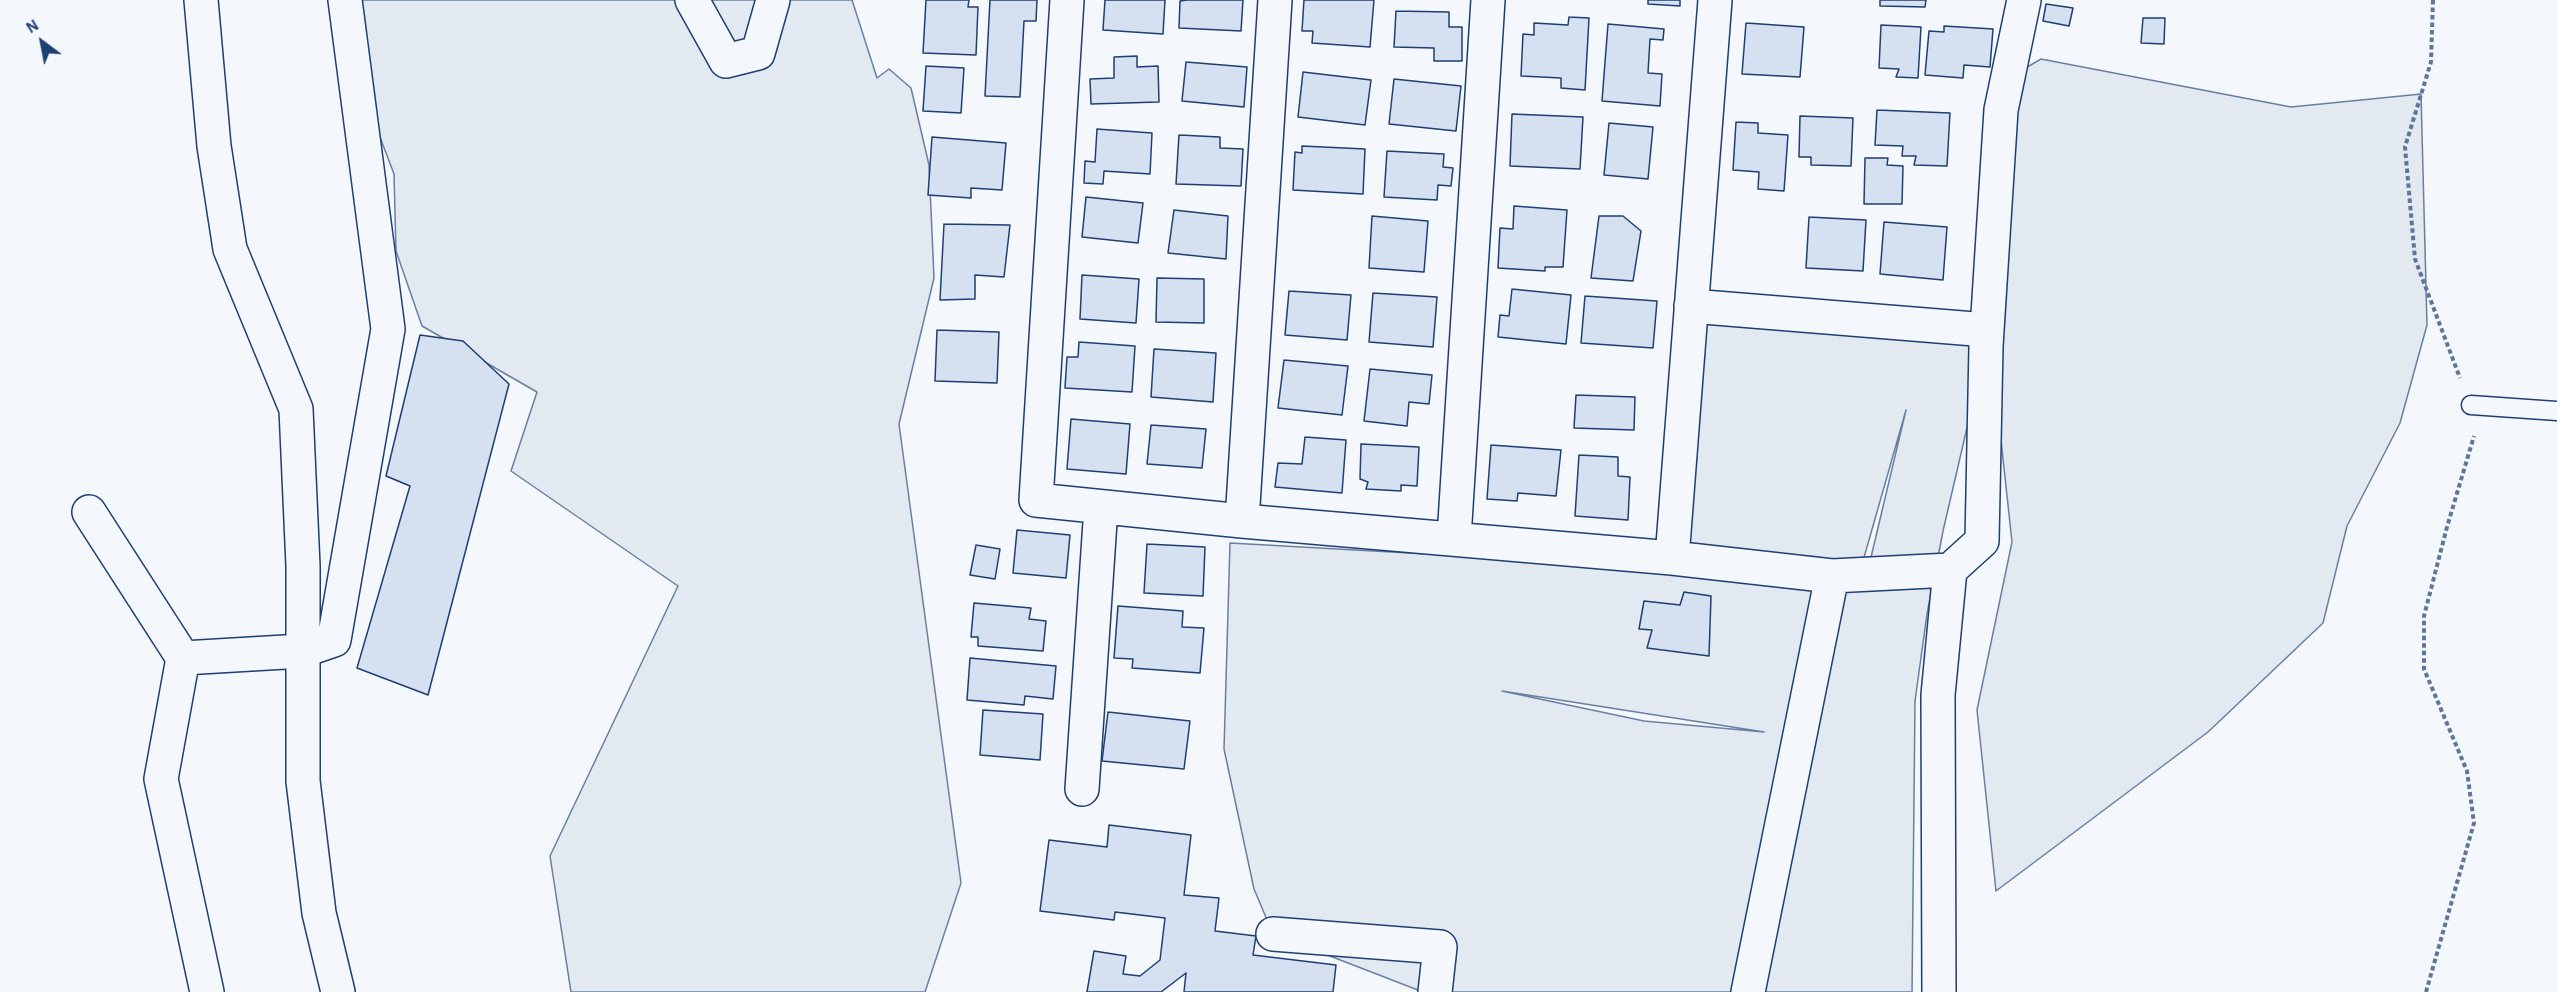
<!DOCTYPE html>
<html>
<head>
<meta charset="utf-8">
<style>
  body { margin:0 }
  #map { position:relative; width:2557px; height:992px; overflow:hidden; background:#f4f7fb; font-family:"Alegreya Sans",sans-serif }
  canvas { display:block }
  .north { position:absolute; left:12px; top:12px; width:60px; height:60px; -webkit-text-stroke:4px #f4f7fb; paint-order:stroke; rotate:328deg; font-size:16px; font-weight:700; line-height:24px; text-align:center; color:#1d3f73 }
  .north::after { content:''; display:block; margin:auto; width:21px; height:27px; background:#1d3f73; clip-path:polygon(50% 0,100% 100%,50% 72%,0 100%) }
</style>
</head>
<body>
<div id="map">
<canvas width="2557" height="992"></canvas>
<div class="north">N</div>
</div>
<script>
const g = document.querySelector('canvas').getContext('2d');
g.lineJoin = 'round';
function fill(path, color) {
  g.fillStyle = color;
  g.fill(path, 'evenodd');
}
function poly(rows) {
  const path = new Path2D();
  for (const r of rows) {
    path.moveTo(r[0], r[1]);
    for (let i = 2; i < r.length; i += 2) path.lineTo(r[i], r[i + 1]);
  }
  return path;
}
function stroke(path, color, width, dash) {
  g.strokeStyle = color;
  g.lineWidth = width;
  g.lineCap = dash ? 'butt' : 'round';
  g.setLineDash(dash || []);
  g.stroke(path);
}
const green = poly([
  [328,0,852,0,877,78,889,69,911,88,929,165,934,278,899,424,961,883,925,992,571,992,550,856,678,586,511,471,537,392,422,326,396,251,394,174,328,0],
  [2041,59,2291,107,2421,94,2427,325,2400,423,2347,526,2323,623,2208,732,1996,891,1977,710,2012,542,1988,320,2017,73,2041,59],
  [1695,316,1986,346,1943,531,1927,614,1915,701,1912,992,1423,992,1273,934,1254,889,1224,749,1230,543,1517,559,1671,558,1695,316],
  [1906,410,1867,574,1859,575,1906,410],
  [1502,691,1764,732,1644,721,1502,691]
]);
fill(green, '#e3e9f0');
stroke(green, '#687fa3', 1.5);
const building = poly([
  [926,0,969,0,968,7,978,7,976,55,923,53,926,0],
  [990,0,1037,0,1036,21,1024,21,1020,97,985,96,990,0],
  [1105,0,1165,0,1163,34,1103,30,1105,0],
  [1187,0,1243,0,1241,31,1179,28,1180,1,1187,0],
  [1304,0,1374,0,1370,47,1312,43,1313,31,1302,31,1304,0],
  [1648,0,1680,0,1680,6,1648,4,1648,0],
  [1880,0,1926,0,1925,7,1880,6,1880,0],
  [2046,4,2073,8,2069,26,2043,21,2046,4],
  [1396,11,1449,12,1449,27,1462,27,1462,61,1434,61,1434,48,1394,47,1396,11],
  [1569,17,1589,18,1585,90,1561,88,1561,78,1521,76,1523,34,1534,35,1534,23,1568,25,1569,17],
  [2143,18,2165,18,2164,44,2141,43,2143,18],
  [1746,23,1804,27,1800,77,1742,74,1746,23],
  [1608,24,1664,29,1663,40,1650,39,1648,73,1662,74,1660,106,1602,101,1608,24],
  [1881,25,1921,27,1918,78,1896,77,1899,69,1879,68,1881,25],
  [1944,26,1993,29,1990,67,1964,65,1963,78,1925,75,1929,31,1944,32,1944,26],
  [1137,56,1137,67,1158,66,1159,102,1091,104,1090,79,1114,78,1114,57,1137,56],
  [1186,62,1247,67,1244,107,1182,101,1186,62],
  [926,66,964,68,961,113,923,111,926,66],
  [1303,72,1371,80,1365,125,1298,117,1303,72],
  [1394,79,1461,86,1456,131,1389,124,1394,79],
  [1877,110,1950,113,1947,166,1914,165,1916,156,1902,156,1903,146,1875,145,1877,110],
  [1512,114,1583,117,1580,169,1510,166,1512,114],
  [1800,116,1853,118,1851,166,1811,165,1811,157,1799,157,1800,116],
  [1736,122,1758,123,1758,133,1788,135,1784,191,1758,189,1759,172,1733,170,1736,122],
  [1609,123,1653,127,1648,179,1604,175,1609,123],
  [1097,129,1152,133,1150,174,1104,171,1103,184,1084,183,1085,161,1095,162,1097,129],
  [1179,135,1220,137,1220,148,1243,149,1241,186,1176,184,1179,135],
  [932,137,1006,143,1002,190,971,188,971,198,928,195,932,137],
  [1302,146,1365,149,1363,194,1293,190,1295,152,1302,153,1302,146],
  [1387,151,1444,154,1443,167,1453,168,1451,186,1438,185,1437,200,1384,197,1387,151],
  [1865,158,1888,158,1887,165,1903,166,1902,204,1864,204,1865,158],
  [1086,197,1143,203,1138,243,1082,237,1086,197],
  [1514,206,1567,210,1563,267,1545,267,1545,271,1498,268,1500,228,1513,229,1514,206],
  [1174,210,1228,216,1226,259,1168,253,1174,210],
  [1372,216,1428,221,1424,272,1369,268,1372,216],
  [1599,216,1623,216,1641,231,1633,281,1591,278,1599,216],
  [1809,217,1866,220,1863,271,1806,268,1809,217],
  [1884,222,1947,227,1943,280,1880,274,1884,222],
  [944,224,1010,225,1004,277,975,275,975,299,940,300,944,224],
  [1082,275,1139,279,1136,323,1080,319,1082,275],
  [1157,278,1204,279,1204,323,1156,322,1157,278],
  [1512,289,1571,295,1566,344,1498,337,1500,315,1509,316,1512,289],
  [1289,291,1351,295,1347,340,1285,335,1289,291],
  [1373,293,1437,297,1433,347,1369,342,1373,293],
  [1585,296,1657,301,1653,348,1581,343,1585,296],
  [937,330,999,332,997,383,935,381,937,330],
  [420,335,463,341,509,384,428,695,357,668,410,486,386,476,420,335],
  [1079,342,1135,346,1132,392,1065,388,1067,357,1078,357,1079,342],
  [1154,349,1216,353,1213,402,1151,397,1154,349],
  [1284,360,1348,366,1342,415,1278,408,1284,360],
  [1370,369,1432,375,1429,404,1409,402,1407,426,1364,421,1370,369],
  [1576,395,1635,397,1634,430,1574,428,1576,395],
  [1071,419,1130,424,1126,474,1067,469,1071,419],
  [1151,425,1206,429,1202,468,1147,464,1151,425],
  [1305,437,1346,440,1342,493,1275,487,1278,463,1302,464,1305,437],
  [1361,444,1419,447,1417,486,1401,485,1401,491,1366,489,1368,482,1360,479,1361,444],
  [1491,445,1561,450,1556,496,1518,493,1517,501,1487,499,1491,445],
  [1579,455,1618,457,1618,476,1630,477,1628,520,1575,516,1579,455],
  [1017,530,1070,535,1066,578,1013,573,1017,530],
  [1147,544,1205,547,1203,596,1144,593,1147,544],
  [976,545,1000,549,995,579,970,575,976,545],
  [1684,592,1711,596,1709,656,1647,648,1652,630,1639,629,1644,601,1680,605,1684,592],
  [974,603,1031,608,1029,619,1046,621,1043,651,978,646,978,637,971,637,974,603],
  [1118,606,1183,611,1182,627,1204,628,1200,673,1132,668,1133,659,1114,658,1118,606],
  [970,658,1056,666,1053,699,1025,696,1024,705,967,700,970,658],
  [983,710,1043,714,1040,760,980,755,983,710],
  [1108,712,1190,721,1184,769,1102,761,1108,712],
  [1109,825,1191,835,1184,895,1219,898,1215,931,1256,936,1253,955,1336,965,1333,992,1184,992,1186,973,1161,992,1087,992,1094,951,1126,956,1123,974,1140,976,1160,960,1165,918,1115,912,1114,920,1040,911,1049,840,1107,847,1109,825]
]);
fill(building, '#d5e0f0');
stroke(building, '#1d3f73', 1.5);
const lane = poly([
  [2471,405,2557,411]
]);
const street = poly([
  [201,0,214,146,230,249,296,409,303,566,303,781,319,913,338,992],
  [692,0,726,61,758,53,773,0],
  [1067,0,1036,500,1242,521,1672,558,1832,576,1950,570,1982,541,1986,346,2001,110,2024,0],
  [1691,306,1987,330],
  [89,512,183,658,302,651,334,640,388,329,345,0],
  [1242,521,1275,0],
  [1454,538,1488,0],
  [1672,558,1715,0],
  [183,658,161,779,207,992],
  [1082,789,1101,507],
  [1273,934,1440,947,1435,992],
  [1748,992,1832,576],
  [1939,992,1938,695,1950,570]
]);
stroke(lane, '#1d3f73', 21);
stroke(street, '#1d3f73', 36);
stroke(poly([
  [2433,0,2431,62,2405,147,2415,259,2460,378],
  [2426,992,2474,823,2467,771,2424,669,2424,616,2447,527,2474,436]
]), '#5e769c', 4, [4.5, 3]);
stroke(lane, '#f4f7fb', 18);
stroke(street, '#f4f7fb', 33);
</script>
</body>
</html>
